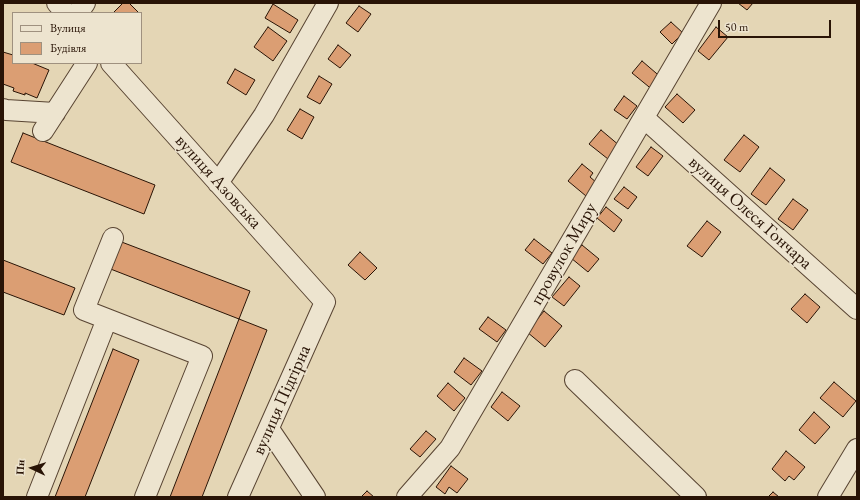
<!DOCTYPE html>
<html>
<head>
<meta charset="utf-8">
<style>
  body { margin:0 }
  #map { position:relative; width:860px; height:500px; overflow:hidden; background:#e4d6b5; font-family:"EB Garamond",serif }
  canvas { display:block }
  .frame { position:absolute; inset:0; border:4px solid #291406; pointer-events:none }
  .legend { position:absolute; left:12px; top:12px; width:130px; height:52px; box-sizing:border-box; background:#ede4cf; border:1px solid #9f917f; margin:0; padding:5px 7px; list-style:none; font-size:12px; color:#291406 }
  .legend li { display:flex; align-items:center; gap:8px; height:20px }
  .legend b { width:20px; border:1px solid #9f917f }
  .north { position:absolute; left:12px; top:448px; width:40px; height:40px; -webkit-text-stroke:3px #ede4cf; paint-order:stroke; rotate:274deg; font-size:11px; font-weight:700; line-height:16px; text-align:center; color:#291406 }
  .north::after { content:''; display:block; margin:auto; width:14px; height:18px; background:#291406; clip-path:polygon(50% 0,100% 100%,50% 72%,0 100%) }
  .scale { position:absolute; left:718px; top:20px; width:113px; height:18px; box-sizing:border-box; border:2px solid #291406; border-top:0; padding-left:5px; font-size:12px; line-height:14px; white-space:nowrap; color:#291406; -webkit-text-stroke:3px #ede4cf; paint-order:stroke }
</style>
</head>
<body>
<div id="map">
<canvas width="860" height="500"></canvas>
<div class="frame"></div>
<ul class="legend">
<li><b style="height:5px;background:#ede4cf"></b>Вулиця</li>
<li><b style="height:11px;background:#db9e73"></b>Будівля</li>
</ul>
<div class="north">Пн</div>
<div class="scale">50 m</div>
</div>
<script>
const g = document.querySelector('canvas').getContext('2d');
g.lineJoin = 'round';
function fill(path, color) {
  g.fillStyle = color;
  g.fill(path, 'evenodd');
}
function poly(rows) {
  const path = new Path2D();
  for (const r of rows) {
    path.moveTo(r[0], r[1]);
    for (let i = 2; i < r.length; i += 2) path.lineTo(r[i], r[i + 1]);
  }
  return path;
}
function stroke(path, color, width, dash) {
  g.strokeStyle = color;
  g.lineWidth = width;
  g.lineCap = dash ? 'butt' : 'round';
  g.setLineDash(dash || []);
  g.stroke(path);
}
function drawText(font, color, halo, rows, align = 'center') {
  g.font = font + ' "EB Garamond",serif';
  g.lineWidth = 3;
  g.setLineDash([]);
  g.textBaseline = 'middle';
  g.strokeStyle = halo;
  g.fillStyle = color;
  for (const [text, x, y, turn = 0] of rows) {
    g.save();
    g.translate(x, y);
    g.rotate((+turn || 0) * Math.PI / 180);
    g.textAlign = isNaN(turn) ? turn : align;
    if (halo) g.strokeText(text, 0, 0);
    g.fillText(text, 0, 0);
    g.restore();
  }
}
const building = poly([
  [123,3,129,3,139,13,115,13,114,12,123,3],
  [738,3,753,3,747,10,738,3],
  [273,4,298,20,290,33,265,18,273,4],
  [359,6,371,14,358,32,346,23,359,6],
  [671,22,683,33,672,44,660,32,671,22],
  [268,27,287,41,273,61,254,47,268,27],
  [716,27,728,37,709,60,698,51,716,27],
  [338,45,351,55,340,68,328,59,338,45],
  [3,52,13,55,13,63,32,63,49,70,37,98,25,93,25,95,13,91,14,88,3,84,3,52],
  [642,61,663,79,654,91,632,73,642,61],
  [235,69,255,80,246,95,227,83,235,69],
  [319,76,332,84,320,104,307,97,319,76],
  [677,94,695,110,683,123,665,107,677,94],
  [624,96,637,106,627,119,614,110,624,96],
  [300,109,314,117,302,139,287,130,300,109],
  [601,130,620,146,608,159,589,144,601,130],
  [23,133,155,185,144,214,11,162,23,133],
  [744,135,759,147,740,172,724,160,744,135],
  [651,147,663,156,648,176,636,167,651,147],
  [582,164,593,173,590,177,597,183,586,196,568,181,582,164],
  [770,168,785,180,766,205,751,194,770,168],
  [624,187,637,197,628,209,614,199,624,187],
  [793,199,808,210,793,230,778,219,793,199],
  [606,207,622,220,614,232,597,218,606,207],
  [707,221,721,232,702,257,687,246,707,221],
  [534,239,552,253,543,264,525,250,534,239],
  [119,241,250,291,239,319,108,268,119,241],
  [582,245,599,259,588,272,571,258,582,245],
  [360,252,377,268,365,280,348,265,360,252],
  [3,260,75,288,64,315,3,292,3,260],
  [569,277,580,286,564,306,552,297,569,277],
  [805,294,820,307,807,323,791,309,805,294],
  [544,311,562,326,545,347,527,332,544,311],
  [488,317,506,330,497,342,479,329,488,317],
  [239,319,267,330,202,497,170,497,239,319],
  [113,349,139,360,85,497,55,497,113,349],
  [464,358,482,371,471,385,454,372,464,358],
  [834,382,856,401,843,417,820,398,834,382],
  [448,383,465,398,454,411,437,396,448,383],
  [502,392,520,406,508,421,491,407,502,392],
  [814,412,830,427,815,444,799,430,814,412],
  [426,431,436,439,420,457,410,449,426,431],
  [786,451,805,467,794,480,789,476,785,481,772,469,786,451],
  [451,466,468,479,457,493,449,487,445,494,436,487,451,466],
  [367,491,374,497,361,497,367,491],
  [773,492,779,497,768,497,773,492]
]);
fill(building, '#db9e73');
stroke(building, '#291406', 1);
const minor = poly([
  [57,3,66,13],
  [78,13,85,3],
  [111,63,325,302,238,497],
  [3,109,6,110,55,113],
  [644,118,857,309],
  [43,131,87,63],
  [218,183,264,115,328,3],
  [113,238,84,310,202,356,145,497],
  [575,380,696,497],
  [269,429,315,497],
  [37,497,107,319],
  [407,497,450,448,711,3],
  [828,497,857,449]
]);
stroke(minor, '#584432', 22);
stroke(minor, '#ede4cf', 20);
drawText('18px', '#291406', '#ede4cf', [
  ["вулиця Азовська",218,182,48],
  ["вулиця Олеся Гончара",750,213,42],
  ["провулок Миру",564,254,-60],
  ["вулиця Підгірна",282,400,-66]
]);
</script>
</body>
</html>
